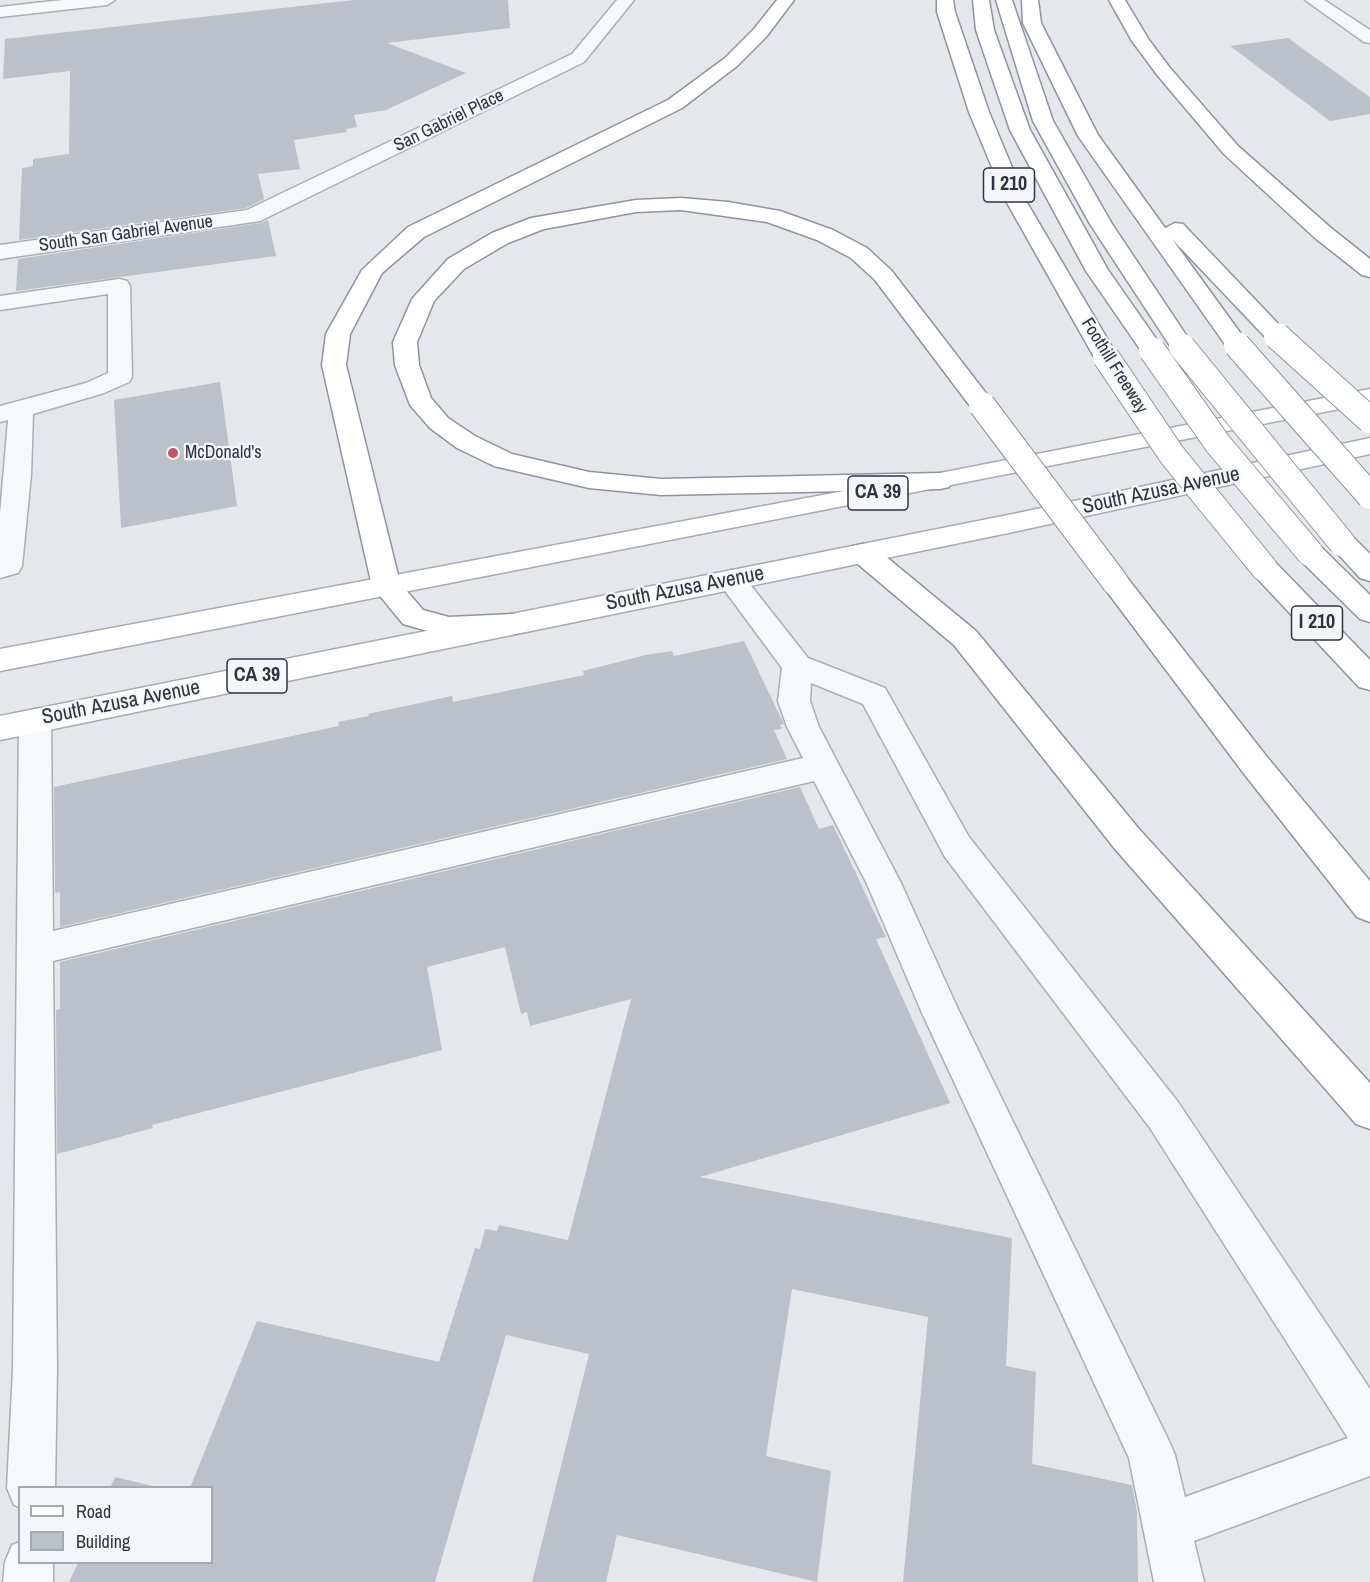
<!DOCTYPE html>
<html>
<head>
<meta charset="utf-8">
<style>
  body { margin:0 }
  #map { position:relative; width:1370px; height:1582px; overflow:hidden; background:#e5e7eb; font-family:"Archivo Narrow",sans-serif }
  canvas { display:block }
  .legend { position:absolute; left:18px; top:1486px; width:195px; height:78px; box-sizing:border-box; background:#f4f6f9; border:2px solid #a4a9b0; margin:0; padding:8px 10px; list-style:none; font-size:18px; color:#2d3543 }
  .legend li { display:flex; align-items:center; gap:12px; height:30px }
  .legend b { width:30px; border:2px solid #a4a9b0 }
</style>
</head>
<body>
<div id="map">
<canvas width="1370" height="1582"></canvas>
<ul class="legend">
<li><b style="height:8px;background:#fff"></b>Road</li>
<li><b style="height:16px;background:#bcc0c8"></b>Building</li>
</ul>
</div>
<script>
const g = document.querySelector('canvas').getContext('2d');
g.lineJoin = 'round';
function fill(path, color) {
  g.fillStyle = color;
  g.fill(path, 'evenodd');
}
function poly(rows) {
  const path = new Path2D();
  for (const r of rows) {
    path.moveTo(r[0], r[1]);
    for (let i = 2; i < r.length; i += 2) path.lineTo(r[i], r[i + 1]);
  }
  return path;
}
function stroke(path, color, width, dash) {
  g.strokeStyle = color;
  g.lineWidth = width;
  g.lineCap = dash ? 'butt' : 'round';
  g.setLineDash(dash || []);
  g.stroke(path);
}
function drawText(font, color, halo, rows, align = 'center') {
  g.font = font + ' "Archivo Narrow",sans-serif';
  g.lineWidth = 4.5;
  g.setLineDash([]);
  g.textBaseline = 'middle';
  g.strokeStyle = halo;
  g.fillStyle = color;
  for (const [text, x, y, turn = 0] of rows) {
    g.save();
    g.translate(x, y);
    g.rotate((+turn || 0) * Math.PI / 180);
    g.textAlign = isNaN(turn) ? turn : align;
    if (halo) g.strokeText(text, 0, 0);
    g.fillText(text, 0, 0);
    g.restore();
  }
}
fill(poly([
  [354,0,508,0,510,28,387,43,466,73,386,110,354,115,357,127,346,129,347,132,294,140,300,169,258,174,264,199,246,208,19,240,22,168,33,166,33,159,69,154,70,71,3,79,5,39],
  [1288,38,1370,97,1370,114,1330,121,1230,46],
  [268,220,276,256,16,291,18,259,260,223],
  [220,382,237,506,121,528,114,400],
  [744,641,783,722,784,724,780,725,782,729,774,730,787,759,60,927,60,892,55,893,54,787,339,726,338,722,369,716,368,714,452,696,453,702,584,675,583,671,646,655,672,651,674,656],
  [800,787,819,829,833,825,886,937,876,939,950,1103,700,1177,1012,1238,1006,1366,1036,1372,1032,1464,1132,1485,1137,1512,1138,1582,903,1582,928,1317,792,1289,766,1456,831,1471,817,1582,617,1535,606,1582,532,1582,589,1354,506,1335,435,1582,69,1582,78,1563,212,1563,212,1488,190,1488,257,1321,439,1362,475,1248,480,1249,485,1229,497,1231,499,1225,568,1240,631,999,530,1026,527,1012,521,1014,505,947,427,967,442,1050,152,1125,153,1128,57,1154,56,1010,60,1009,60,962],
  [115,1477,161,1488,110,1488]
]), '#bcc0c8');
const minor = poly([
  [62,0,115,0,107,5,0,17,0,7,62,0],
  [617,0,634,0,584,62,260,221,0,259,0,245,247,210,572,54,617,0],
  [1305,0,1324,0,1370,30,1370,43,1364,42,1305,0],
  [119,279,127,281,130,286,132,377,129,382,104,393,33,414,31,475,22,566,18,573,0,578,0,514,8,420,0,422,0,406,86,383,108,373,108,294,0,310,0,296,119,279],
  [731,570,741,573,808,658,885,688,969,837,1178,1102,1370,1389,1370,1476,1194,1541,1204,1582,1154,1582,1129,1458,922,1013,867,884,814,781,53,961,57,1369,55,1488,20,1488,20,1507,14,1505,7,1488,13,1369,19,721,24,713,35,709,46,713,51,721,53,931,803,758,787,727,778,701,782,668,717,580,721,573,731,570],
  [811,683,863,704,945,857,1150,1128,1348,1438,1185,1497,1175,1455,1168,1439,957,1007,901,883,819,727,810,701,811,683],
  [20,1542,20,1562,53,1562,53,1582,3,1582,5,1562,12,1545,20,1542]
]);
const major = poly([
  [1370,389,1370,403,0,671,0,649,940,473,1370,389],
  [1370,438,1370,454,1013,532,0,740,0,716,1013,514,1370,438]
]);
const highway = poly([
  [777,0,794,0,766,37,737,66,682,108,424,237,382,273,350,334,346,365,400,583,423,610,449,617,514,614,524,617,529,624,524,631,514,634,449,637,403,624,372,586,322,365,326,334,362,270,408,227,668,100,725,58,754,29,777,0],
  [937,0,953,0,955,12,989,112,1026,201,1118,357,1115,362,1106,364,1097,362,1094,357,1006,201,969,112,937,12,937,0],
  [973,0,989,0,994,30,1030,130,1108,270,1164,350,1160,355,1152,357,1144,355,1086,271,1010,130,976,30,973,0],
  [996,0,1012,0,1053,121,1112,224,1194,347,1190,352,1182,354,1174,352,1090,224,1033,121,996,0],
  [1022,0,1038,0,1041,23,1098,135,1165,228,1175,223,1183,224,1285,331,1289,336,1285,341,1269,341,1172,239,1249,345,1245,350,1237,352,1229,350,1078,136,1023,23,1022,0],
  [1109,0,1125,0,1149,40,1170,68,1238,146,1331,228,1370,259,1370,277,1362,275,1315,238,1224,154,1158,76,1132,41,1109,0],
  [681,198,728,202,780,211,833,230,867,248,891,270,995,405,991,410,982,413,973,410,875,280,851,258,817,240,767,222,681,210,636,212,544,229,508,243,464,269,434,301,417,342,419,365,431,398,448,418,475,436,512,454,589,472,661,479,940,473,949,475,953,481,949,487,940,489,661,495,589,488,494,466,457,448,430,428,410,405,395,365,393,342,412,299,448,259,492,233,531,218,636,200,681,198],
  [1342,534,1352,536,1370,554,1370,581,1360,578,1328,543,1332,536,1342,534],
  [863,544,873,546,976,631,1139,829,1370,1083,1370,1129,1356,1124,1115,849,954,645,853,560,849,553,853,546,863,544],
  [1310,544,1320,546,1370,595,1370,622,1360,619,1300,560,1296,553,1300,546,1310,544],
  [1264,558,1274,561,1370,660,1370,690,1359,687,1254,575,1250,568,1254,561,1264,558],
  [1115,572,1125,575,1267,757,1370,881,1370,922,1357,917,1245,775,1105,589,1101,582,1105,575,1115,572]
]);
stroke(minor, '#aaaeb5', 3);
stroke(major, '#a5abb6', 3);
stroke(highway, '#8d94a1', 3);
fill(minor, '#f7f8fa');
fill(major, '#fff');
fill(highway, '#fff');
const highwayBridge = poly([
  [1277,336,1370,420],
  [1237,345,1370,496],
  [1182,347,1342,543],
  [1152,350,1218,444,1310,553],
  [1106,357,1172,455,1264,568],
  [982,405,1115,582]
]);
stroke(highwayBridge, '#8d94a1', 28, []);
stroke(highwayBridge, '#fff', 26);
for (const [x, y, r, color] of [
  [173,453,6,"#c45663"]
]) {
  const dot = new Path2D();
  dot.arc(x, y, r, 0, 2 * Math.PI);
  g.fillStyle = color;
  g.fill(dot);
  stroke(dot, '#f4f6f9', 2);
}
drawText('18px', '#2d3543', '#f4f6f9', [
  ["San Gabriel Place",449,121,-26],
  ["South San Gabriel Avenue",126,234,-8],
  ["Foothill Freeway",1114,366,58]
]);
drawText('18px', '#2d3543', '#f4f6f9', [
  ["McDonald's",185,453]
], 'left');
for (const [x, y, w] of [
  [1009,185,51],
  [878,493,60],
  [1317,623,51],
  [257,676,60]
]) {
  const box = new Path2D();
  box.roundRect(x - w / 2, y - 17, w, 34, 4.5);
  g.fillStyle = '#f4f6f9';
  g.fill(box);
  stroke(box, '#2d3543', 1.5);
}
drawText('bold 20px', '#2d3543', null, [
  ["I 210",1009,185],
  ["CA 39",878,493],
  ["I 210",1317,623],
  ["CA 39",257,676]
]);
drawText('21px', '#2d3543', '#f4f6f9', [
  ["South Azusa Avenue",1161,491,-12],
  ["South Azusa Avenue",685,589,-11],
  ["South Azusa Avenue",121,703,-11]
]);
</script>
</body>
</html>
